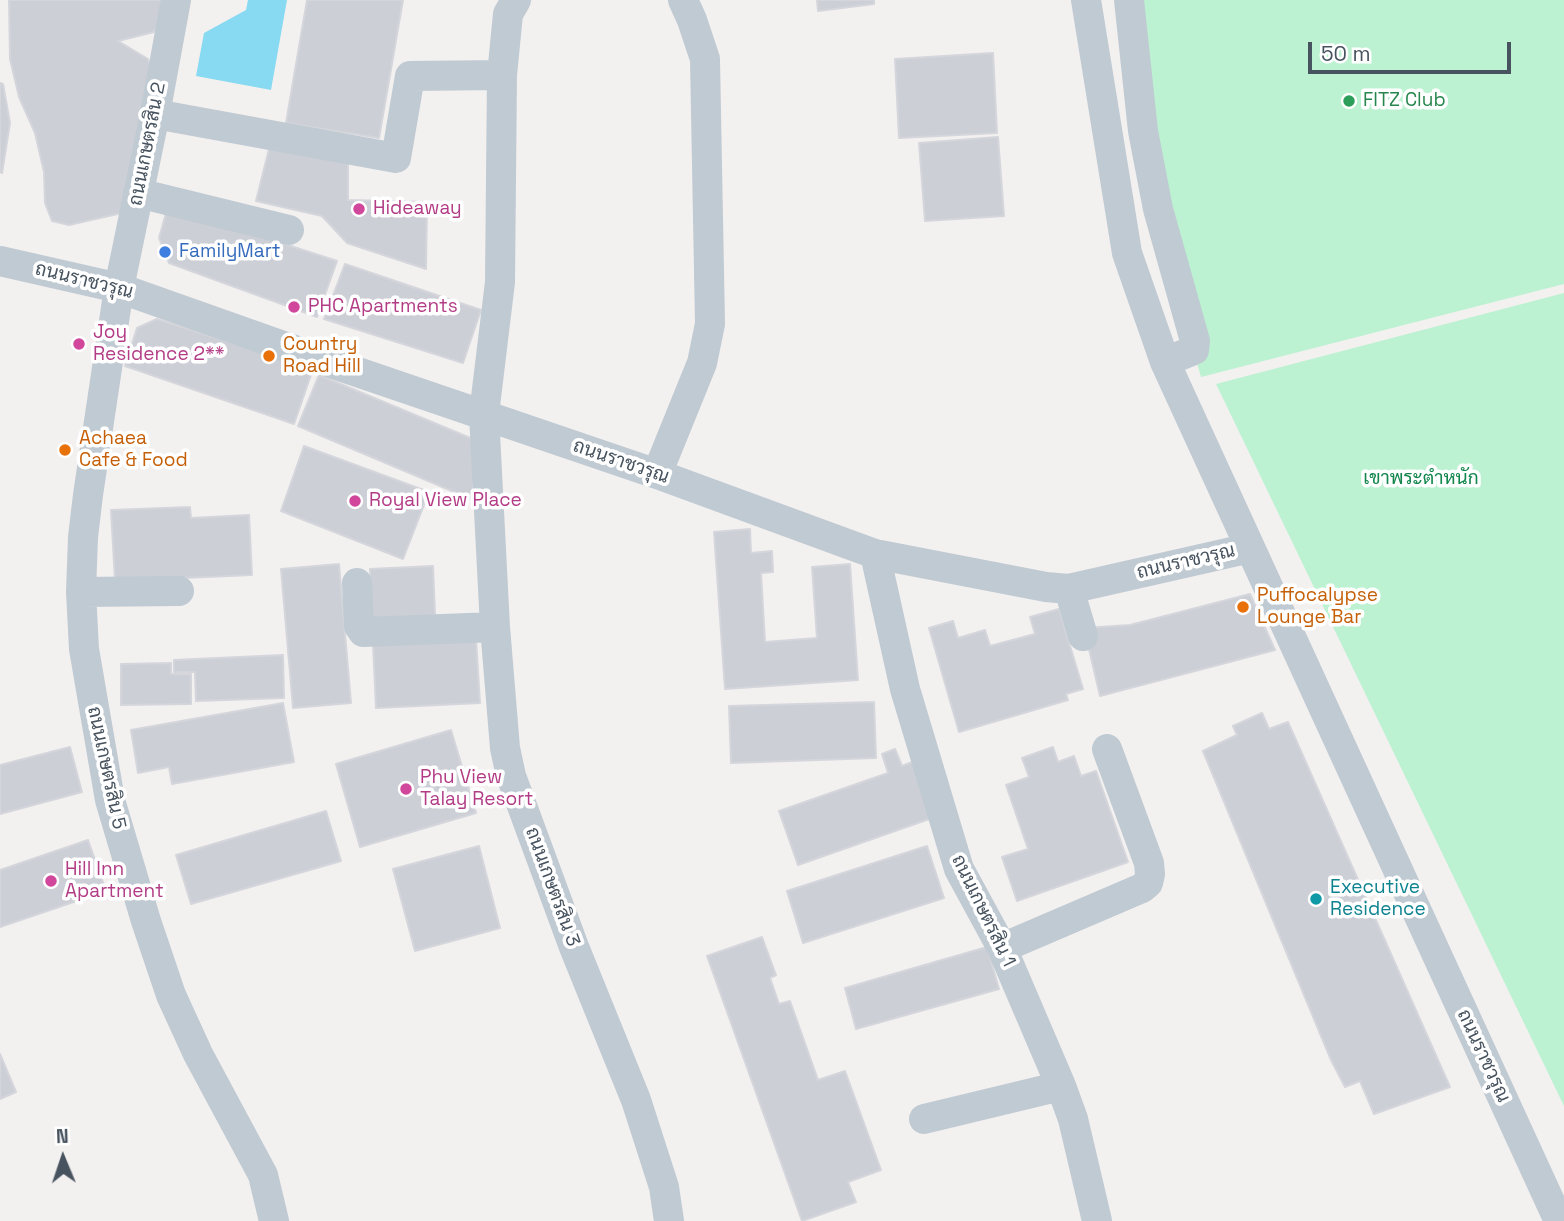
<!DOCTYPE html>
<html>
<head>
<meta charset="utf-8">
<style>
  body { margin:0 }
  #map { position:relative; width:1564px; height:1221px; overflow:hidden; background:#f3f0f0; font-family:"Space Grotesk",sans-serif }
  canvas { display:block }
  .north { position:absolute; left:28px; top:1123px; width:70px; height:70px; -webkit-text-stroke:5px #fff; paint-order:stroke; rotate:358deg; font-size:19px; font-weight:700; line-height:28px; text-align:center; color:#47535f }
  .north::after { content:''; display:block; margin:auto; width:24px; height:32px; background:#47535f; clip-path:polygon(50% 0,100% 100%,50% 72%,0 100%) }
  .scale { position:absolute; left:1308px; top:42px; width:203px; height:32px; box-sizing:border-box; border:4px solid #47535f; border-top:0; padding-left:9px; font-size:21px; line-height:24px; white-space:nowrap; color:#47535f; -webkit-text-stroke:5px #fff; paint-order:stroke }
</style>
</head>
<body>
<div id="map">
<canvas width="1564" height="1221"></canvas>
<div class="north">N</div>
<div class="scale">50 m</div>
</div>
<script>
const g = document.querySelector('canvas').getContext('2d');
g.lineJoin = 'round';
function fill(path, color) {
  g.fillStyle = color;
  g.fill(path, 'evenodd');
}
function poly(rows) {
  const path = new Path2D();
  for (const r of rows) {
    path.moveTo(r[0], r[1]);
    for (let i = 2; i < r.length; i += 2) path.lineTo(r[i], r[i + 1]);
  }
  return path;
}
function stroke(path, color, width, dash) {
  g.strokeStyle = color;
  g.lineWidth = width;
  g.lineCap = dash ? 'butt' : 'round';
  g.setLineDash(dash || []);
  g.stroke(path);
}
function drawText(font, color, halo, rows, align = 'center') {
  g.font = font + ' "Space Grotesk",Sarabun,sans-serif';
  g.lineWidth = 7;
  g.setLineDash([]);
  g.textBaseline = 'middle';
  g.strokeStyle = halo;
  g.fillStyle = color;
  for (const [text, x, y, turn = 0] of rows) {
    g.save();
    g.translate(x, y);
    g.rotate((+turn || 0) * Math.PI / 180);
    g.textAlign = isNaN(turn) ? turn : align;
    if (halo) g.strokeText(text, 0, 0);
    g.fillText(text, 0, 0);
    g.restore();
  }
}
fill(poly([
  [1117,0,1564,0,1564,284,1201,377,1150,203],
  [1564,293,1564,1106,1216,384]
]), '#bcf2d2');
fill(poly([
  [248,0,287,0,271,90,196,76,204,33,246,10]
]), '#87daf1');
const building = poly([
  [9,0,169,0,164,15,154,32,118,41,148,59,153,74,122,213,69,225,52,221,45,203,44,172,35,133,19,97,10,59,9,0],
  [307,0,403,0,379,138,286,123,307,0],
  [817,0,874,0,874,4,818,11,817,0],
  [993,53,997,133,899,138,895,59,993,53],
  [0,83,3,84,10,123,2,173,0,172,0,83],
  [998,137,1004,216,925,221,919,143,998,137],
  [271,141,348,155,348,200,427,202,426,269,347,243,322,216,256,201,271,141],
  [168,206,337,261,317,317,169,263,159,238,168,206],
  [345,264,481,310,463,363,324,319,345,264],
  [157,319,313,369,294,424,125,366,137,328,157,319],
  [319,375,480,442,471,499,298,426,319,375],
  [304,446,429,492,403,559,281,511,304,446],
  [190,507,191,518,249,515,252,575,115,581,111,510,190,507],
  [750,529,751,553,772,551,773,572,761,573,765,642,817,638,812,567,850,564,858,680,725,689,714,532,750,529],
  [339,564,351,703,293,708,281,569,339,564],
  [433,566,435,615,372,619,370,569,433,566],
  [1250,594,1275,650,1100,696,1084,628,1130,625,1250,594],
  [1059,609,1083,689,1066,694,1068,700,959,732,929,628,953,621,958,638,985,630,990,646,1035,634,1030,617,1059,609],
  [476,639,480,703,376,708,373,644,476,639],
  [283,655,284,698,196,701,195,672,174,672,174,660,283,655],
  [171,663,171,674,191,674,191,704,121,705,121,664,171,663],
  [874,702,876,758,731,763,729,706,874,702],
  [283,703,294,762,172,784,169,767,138,773,131,730,283,703],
  [1262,713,1269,729,1288,722,1450,1087,1374,1114,1360,1081,1345,1087,1331,1060,1203,751,1237,735,1233,726,1262,713],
  [451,730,476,813,360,847,336,764,451,730],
  [70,747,82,792,0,814,0,765,70,747],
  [1053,747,1058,762,1074,756,1081,776,1096,771,1128,862,1017,901,1002,857,1028,849,1006,785,1029,777,1022,758,1053,747],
  [895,749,902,766,915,761,935,817,798,865,779,811,888,773,882,754,895,749],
  [326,811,341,861,191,904,176,855,326,811],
  [88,840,106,891,0,927,0,870,88,840],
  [479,846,500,928,415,951,393,869,479,846],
  [927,846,944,898,803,943,787,891,927,846],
  [762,937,776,975,770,978,779,1004,790,1001,818,1080,845,1071,881,1170,848,1182,856,1202,802,1221,707,956,762,937],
  [987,947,999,989,856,1029,845,988,987,947],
  [0,1054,16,1092,0,1099,0,1054]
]);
fill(building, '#cccfd5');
stroke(building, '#d4d6dc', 2);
stroke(poly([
  [176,0,155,114,119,288,88,495,83,537,81,592,84,649,110,800,146,921,171,995,198,1054,263,1175,274,1221],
  [516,0,508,14,502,75,500,282,484,414,495,627,505,748,511,776,574,947,636,1100,664,1187,669,1221],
  [1086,0,1127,253,1165,362,1559,1221],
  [1129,0,1143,131,1158,209,1195,341,1194,350,1165,362],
  [155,114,396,158,410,76,502,75],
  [138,193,289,230],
  [0,261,119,288,331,363,657,474,875,554,1046,587,1069,589,1250,548],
  [657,474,702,363,710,324,705,59,692,20,683,0],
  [875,554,905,689,959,869,1002,948,1061,1086,1073,1119,1097,1221],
  [357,583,359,626,363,632,495,627],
  [1069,589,1083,636],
  [81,592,179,591],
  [1002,948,1142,888,1148,883,1150,874,1149,863,1107,749],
  [924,1119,1061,1086]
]), '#c0cad2', 30);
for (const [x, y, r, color] of [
  [1349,101,7,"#2e9e5b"],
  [359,209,7,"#d1479c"],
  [165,252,7,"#3f7fe0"],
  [294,307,7,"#d1479c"],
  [79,344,7,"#d1479c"],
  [269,356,7,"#e8710a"],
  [65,450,7,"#e8710a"],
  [355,501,7,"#d1479c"],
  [1243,607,7,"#e8710a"],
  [406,789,7,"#d1479c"],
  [51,881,7,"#d1479c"],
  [1316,899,7,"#0f9aa8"]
]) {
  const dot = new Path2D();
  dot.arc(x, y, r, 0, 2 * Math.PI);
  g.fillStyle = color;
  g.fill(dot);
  stroke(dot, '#fff', 2.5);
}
drawText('19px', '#27864d', '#fff', [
  ["FITZ Club",1363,101]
], 'left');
drawText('19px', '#47535f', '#fff', [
  ["ถนนเกษตรสิน 2",148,144,-79],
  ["ถนนราชวรุณ",84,281,14],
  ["ถนนราชวรุณ",621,462,19],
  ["ถนนราชวรุณ",1186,562,-13],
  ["ถนนเกษตรสิน 5",106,768,78],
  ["ถนนเกษตรสิน 3",552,887,70],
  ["ถนนเกษตรสิน 1",983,911,64],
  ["ถนนราชวรุณ",1483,1056,65]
]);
drawText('19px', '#b23c85', '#fff', [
  ["Hideaway",373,209],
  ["PHC Apartments",308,307],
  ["Joy",93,333],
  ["Residence 2**",93,355],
  ["Royal View Place",369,501],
  ["Phu View",420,778],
  ["Talay Resort",420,800],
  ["Hill Inn",65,870],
  ["Apartment",65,892]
], 'left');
drawText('19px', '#366cbe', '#fff', [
  ["FamilyMart",179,252]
], 'left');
drawText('19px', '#c56008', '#fff', [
  ["Country",283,345],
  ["Road Hill",283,367],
  ["Achaea",79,439],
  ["Cafe & Food",79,461],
  ["Puffocalypse",1257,596],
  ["Lounge Bar",1257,618]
], 'left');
drawText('19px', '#12864d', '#fff', [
  ["เขาพระตำหนัก",1421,479]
]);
drawText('19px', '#0d838f', '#fff', [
  ["Executive",1330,888],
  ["Residence",1330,910]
], 'left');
</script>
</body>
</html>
